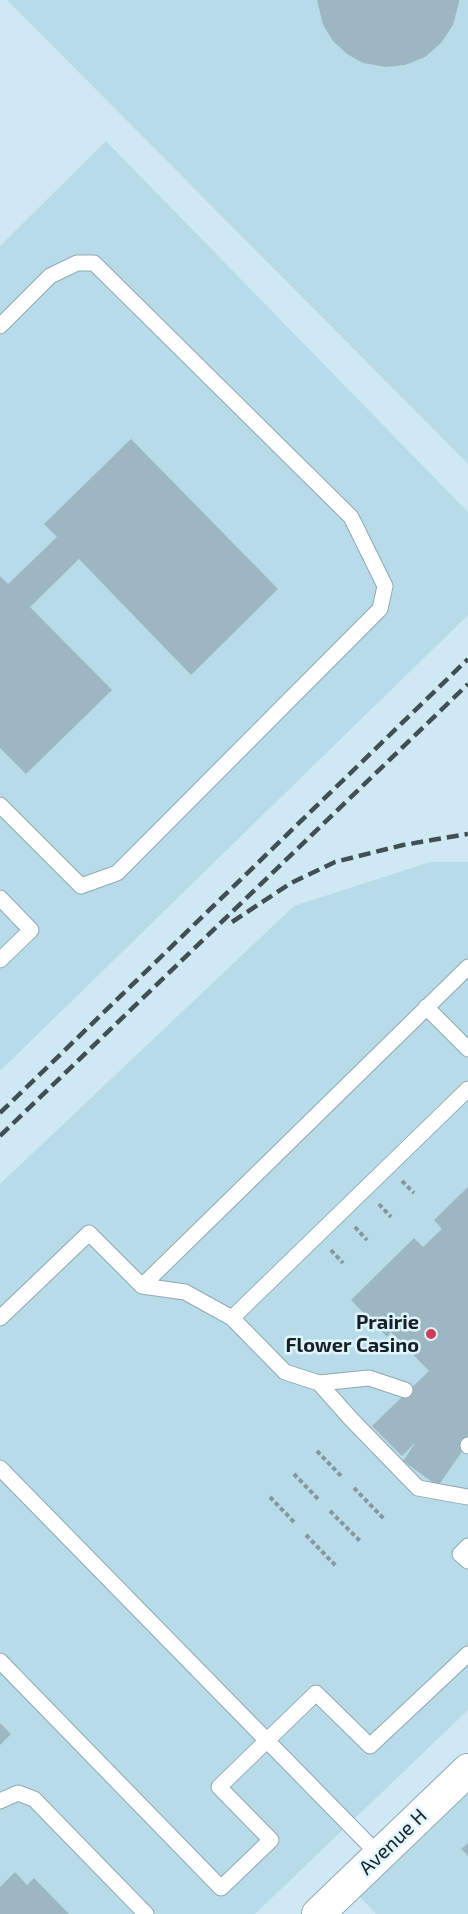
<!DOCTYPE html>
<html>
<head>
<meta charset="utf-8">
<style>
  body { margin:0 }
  canvas { display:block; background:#cee9f4 }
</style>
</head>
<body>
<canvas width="468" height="1914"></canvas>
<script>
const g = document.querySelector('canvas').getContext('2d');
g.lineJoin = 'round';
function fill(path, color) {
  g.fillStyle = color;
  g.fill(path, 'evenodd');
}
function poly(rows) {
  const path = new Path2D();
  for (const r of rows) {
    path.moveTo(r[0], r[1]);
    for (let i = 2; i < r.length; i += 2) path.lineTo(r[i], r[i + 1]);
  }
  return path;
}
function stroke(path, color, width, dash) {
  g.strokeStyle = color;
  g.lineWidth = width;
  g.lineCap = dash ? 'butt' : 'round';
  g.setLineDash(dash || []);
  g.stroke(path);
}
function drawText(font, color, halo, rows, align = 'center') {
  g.font = font + ' "Exo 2",sans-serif';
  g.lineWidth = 5;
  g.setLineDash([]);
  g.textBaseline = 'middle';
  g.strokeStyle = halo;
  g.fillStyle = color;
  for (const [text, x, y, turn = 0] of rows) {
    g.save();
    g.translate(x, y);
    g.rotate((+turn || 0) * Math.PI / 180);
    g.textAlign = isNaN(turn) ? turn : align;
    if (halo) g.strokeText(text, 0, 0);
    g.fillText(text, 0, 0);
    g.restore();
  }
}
fill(poly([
  [7,0,468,0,468,464],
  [106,141,468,512,468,615,0,1071,0,246],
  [430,862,468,862,468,1710,255,1914,0,1914,0,1184,294,906],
  [468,1765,468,1914,376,1914,346,1882]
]), '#b8dbe9');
fill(poly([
  [317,0,459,0,459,2,453,25,441,43,425,57,405,65,386,67,363,63,347,54,333,41,323,25],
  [131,439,278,589,191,675,79,559,30,607,112,690,26,774,0,748,0,576,8,584,57,537,44,524],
  [468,1187,468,1443,438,1486,403,1461,416,1442,402,1456,372,1426,429,1371,391,1332,387,1337,351,1300,414,1238,423,1247,442,1229,434,1220],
  [0,1723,11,1734,0,1745],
  [468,1843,468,1856,461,1849],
  [15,1872,27,1885,34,1878,69,1914,0,1914,0,1887]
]), '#9db7c2');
const lane = poly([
  [0,326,50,276,77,263,94,263,351,517,385,586,380,609,117,873,81,886,0,805],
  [0,898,31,930,0,960],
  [426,1007,468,1049],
  [142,1286,185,1292,232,1318,285,1372,319,1383,369,1378,405,1390],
  [0,1318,89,1233,142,1286,468,967],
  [232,1318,468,1089],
  [319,1383,351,1419,418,1488,468,1497],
  [468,1445,468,1446],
  [0,1468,379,1855],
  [468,1546,460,1554,468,1561],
  [0,1661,221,1888,271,1840,219,1787,316,1693,370,1746,468,1654],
  [0,1801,18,1793,34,1799,146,1914]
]);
const street = poly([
  [318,1914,468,1770]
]);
stroke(lane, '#8fa8b3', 17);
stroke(street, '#8fa8b3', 34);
stroke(poly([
  [402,1181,414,1193],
  [379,1204,391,1217],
  [355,1227,367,1240],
  [331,1250,343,1263],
  [317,1451,342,1477],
  [294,1474,319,1500],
  [354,1488,385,1520],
  [270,1497,295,1523],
  [330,1511,361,1542],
  [306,1535,336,1566]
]), '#83979f', 4, [4.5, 3]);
stroke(lane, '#fff', 15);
stroke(street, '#fff', 32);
stroke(poly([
  [232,922,291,883,335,862,403,845,468,834],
  [0,1113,468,659],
  [0,1136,468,684]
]), '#414f54', 4.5, [12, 6]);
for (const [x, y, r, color] of [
  [431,1334,6,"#ce3e59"]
]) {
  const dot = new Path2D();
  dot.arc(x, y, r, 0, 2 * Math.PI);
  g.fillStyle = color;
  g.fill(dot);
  stroke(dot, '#dff5fe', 2);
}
drawText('bold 20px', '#172125', '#dff5fe', [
  ["Prairie",419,1322],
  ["Flower Casino",419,1345]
], 'right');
drawText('20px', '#172125', '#dff5fe', [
  ["Avenue H",393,1842,-44]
]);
</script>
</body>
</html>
